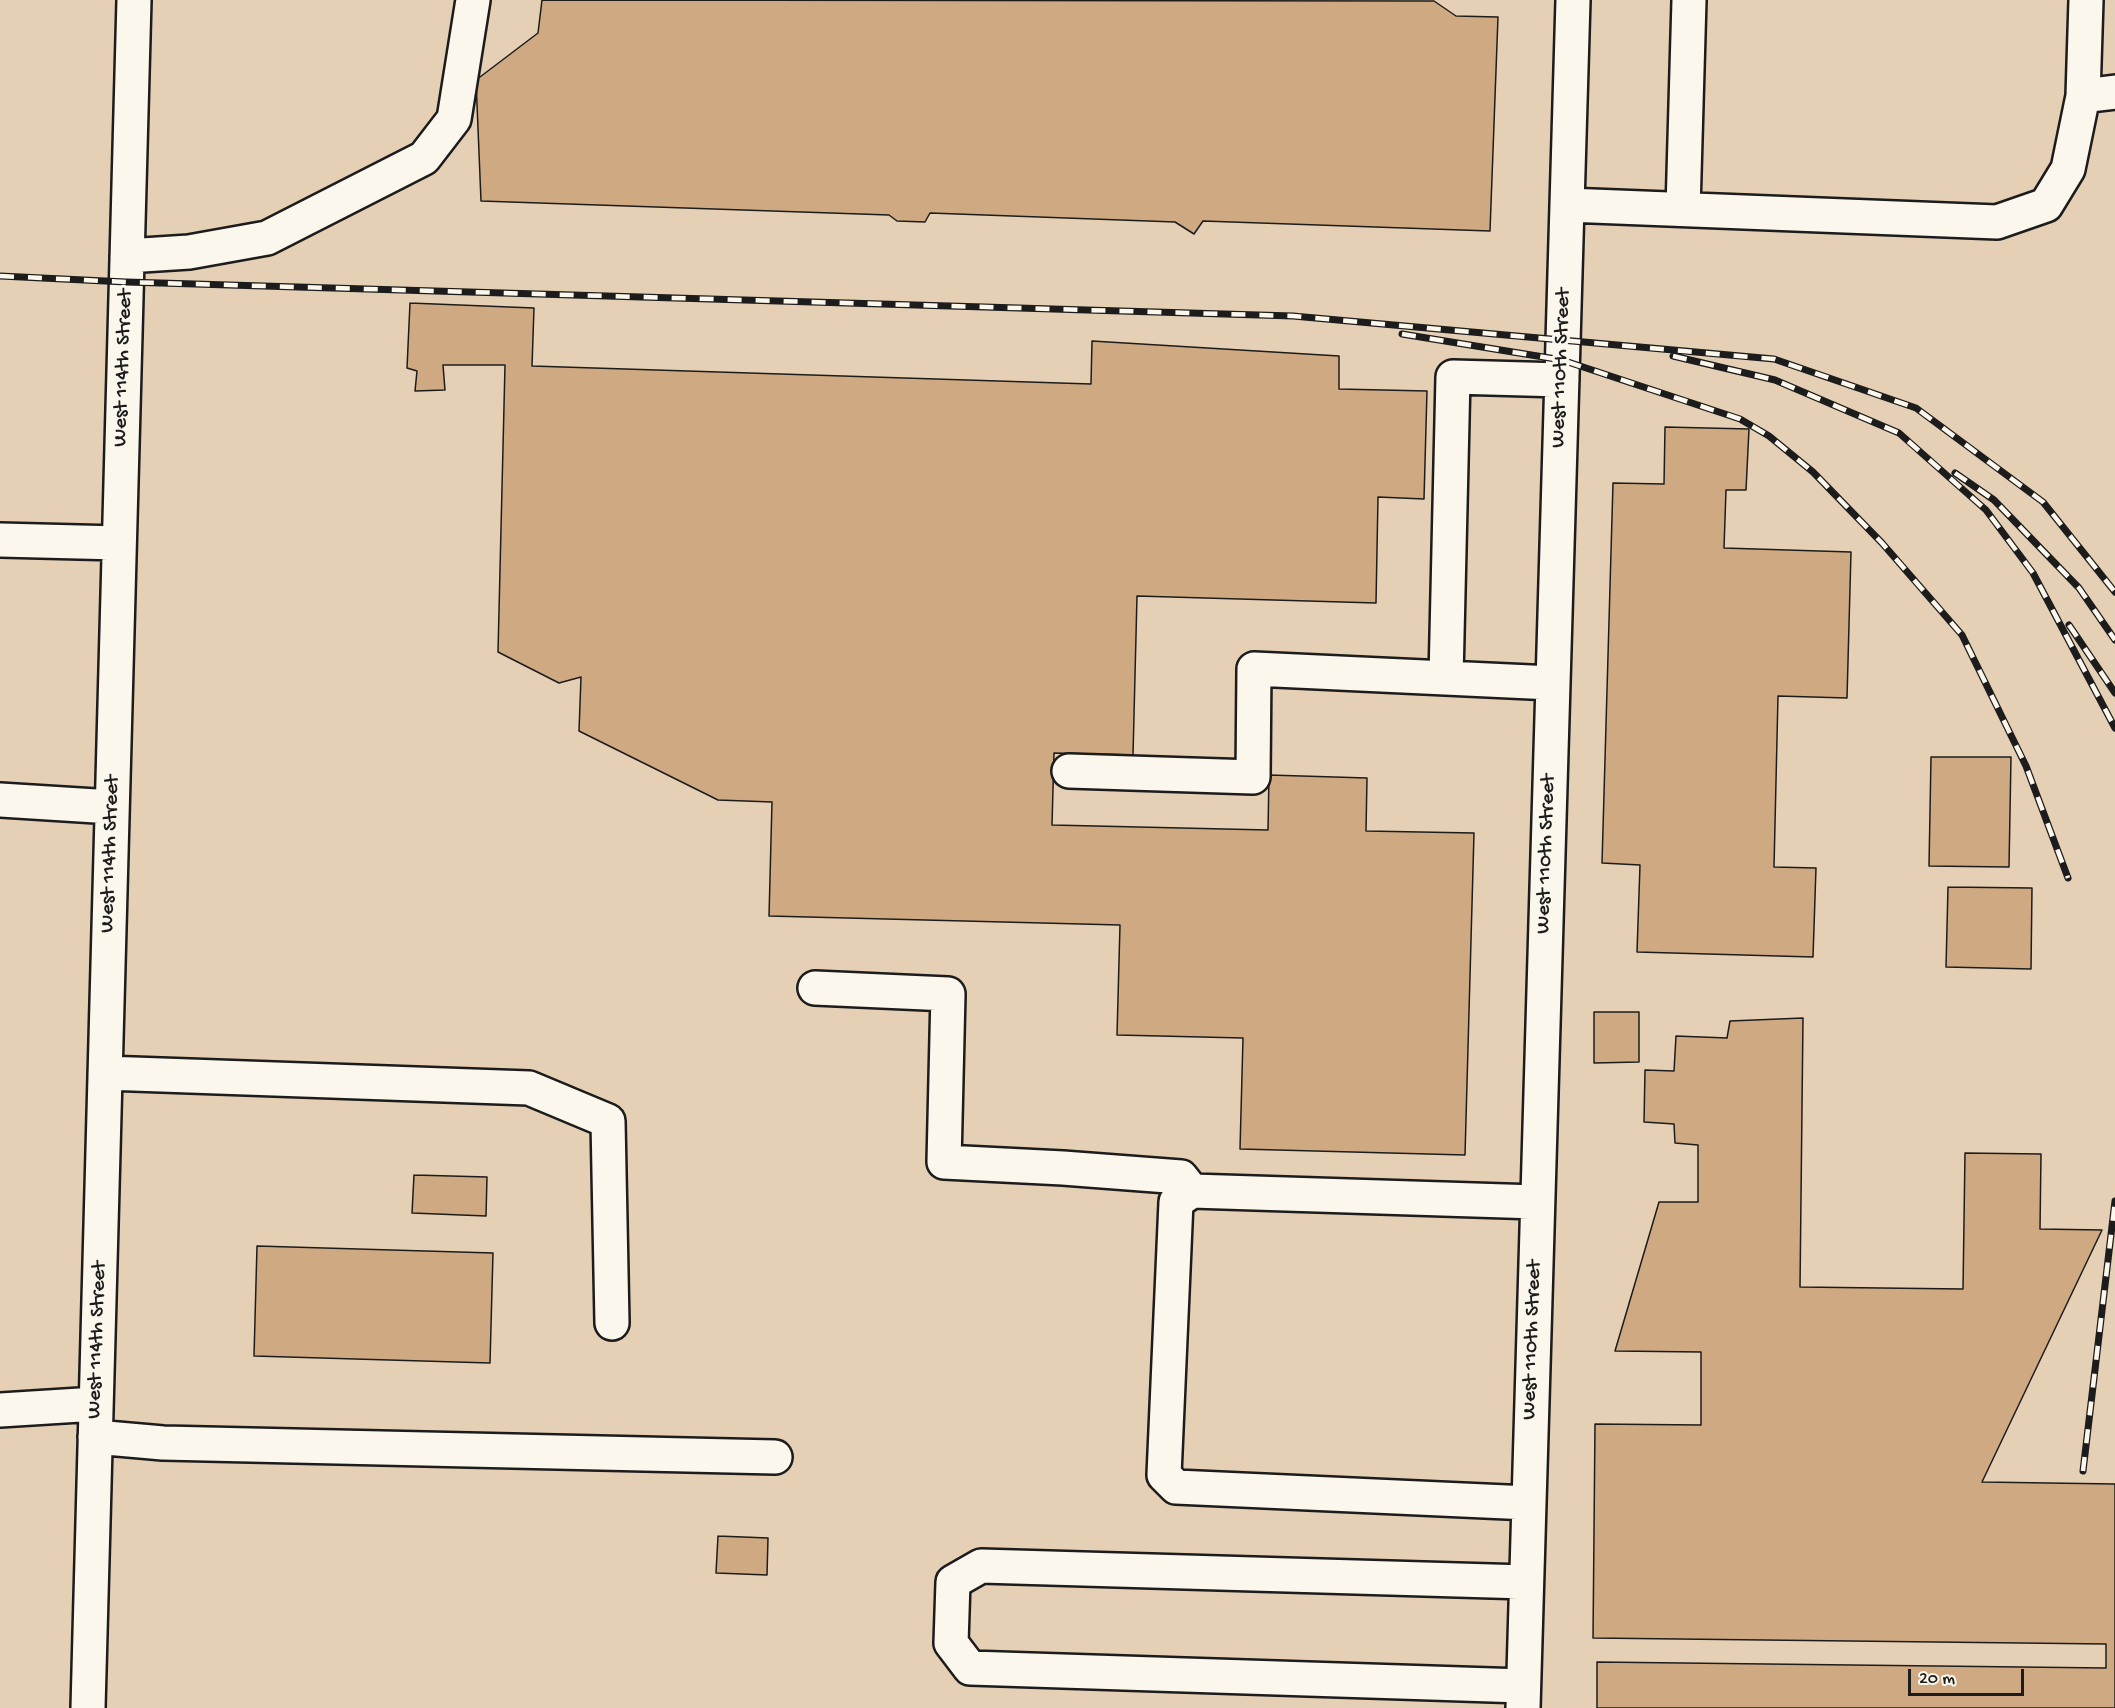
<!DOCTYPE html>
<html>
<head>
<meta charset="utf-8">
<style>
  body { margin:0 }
  #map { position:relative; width:2115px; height:1708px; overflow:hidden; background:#eee0cc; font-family:"Gochi Hand",sans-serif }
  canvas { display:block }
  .scale { position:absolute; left:1908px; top:1669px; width:116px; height:27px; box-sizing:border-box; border:3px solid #1c1c1c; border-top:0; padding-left:8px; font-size:18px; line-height:21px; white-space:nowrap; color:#1c1c1c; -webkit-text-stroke:4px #fbf7ec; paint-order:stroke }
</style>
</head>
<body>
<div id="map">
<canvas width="2115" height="1708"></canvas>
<div class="scale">20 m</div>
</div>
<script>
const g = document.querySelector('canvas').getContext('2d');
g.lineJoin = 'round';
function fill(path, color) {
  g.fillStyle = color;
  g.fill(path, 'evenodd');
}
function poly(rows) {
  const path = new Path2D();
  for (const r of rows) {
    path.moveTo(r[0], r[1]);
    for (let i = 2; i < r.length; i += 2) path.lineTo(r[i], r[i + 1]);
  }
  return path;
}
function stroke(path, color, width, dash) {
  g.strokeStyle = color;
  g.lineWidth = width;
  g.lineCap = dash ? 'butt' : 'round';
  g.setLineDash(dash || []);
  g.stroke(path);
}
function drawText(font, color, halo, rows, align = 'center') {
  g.font = font + ' "Gochi Hand",sans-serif';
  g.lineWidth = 6;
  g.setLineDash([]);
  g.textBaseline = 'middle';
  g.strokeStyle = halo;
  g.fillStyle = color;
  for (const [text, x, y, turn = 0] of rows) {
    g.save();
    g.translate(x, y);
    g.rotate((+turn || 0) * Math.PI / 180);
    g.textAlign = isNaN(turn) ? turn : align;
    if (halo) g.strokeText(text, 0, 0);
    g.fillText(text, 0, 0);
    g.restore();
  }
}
fill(poly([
  [0,0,2115,0,2115,1708,0,1708]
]), '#e5d0b6');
const building = poly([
  [542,0,1434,1,1456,16,1498,17,1490,231,1203,221,1194,234,1175,222,930,213,925,222,897,221,889,215,481,201,476,80,538,33,542,0],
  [410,303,534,308,532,366,1091,384,1092,341,1339,356,1339,389,1427,391,1424,499,1378,497,1376,603,1137,596,1133,755,1054,753,1052,825,1268,830,1269,775,1367,778,1366,831,1474,833,1465,1155,1240,1149,1243,1038,1117,1035,1120,925,769,916,772,802,718,800,579,731,581,677,559,683,498,652,505,365,443,365,445,390,415,391,417,371,407,368,410,303],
  [1665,427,1749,429,1746,490,1726,490,1724,548,1851,552,1847,698,1778,696,1774,867,1816,868,1813,957,1637,952,1640,865,1602,863,1613,483,1664,484,1665,427],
  [1931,757,2011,757,2009,867,1929,866,1931,757],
  [1948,887,2032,888,2031,969,1946,967,1948,887],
  [1594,1012,1639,1012,1639,1062,1594,1063,1594,1012],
  [1803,1018,1800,1287,1963,1289,1965,1153,2041,1154,2040,1229,2102,1230,1982,1482,2115,1484,2115,1708,1597,1708,1597,1662,2106,1668,2106,1644,1593,1638,1595,1424,1701,1425,1701,1352,1615,1351,1659,1202,1698,1202,1698,1145,1675,1143,1674,1124,1644,1122,1645,1070,1674,1071,1676,1036,1727,1038,1730,1021,1803,1018],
  [414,1175,487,1177,486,1216,412,1213,414,1175],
  [257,1246,493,1253,490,1363,254,1356,257,1246],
  [718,1536,768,1538,767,1575,716,1573,718,1536]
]);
fill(building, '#cfa981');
stroke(building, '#1c1c1c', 1.5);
const minor = poly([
  [2083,96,2115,92],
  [1567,205,1997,222,2046,205,2068,169,2083,96,2086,0],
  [1683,209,1689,0],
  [127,256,189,252,267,238,424,158,454,119,473,0],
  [0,540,119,543],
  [1446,678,1453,377,1562,380],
  [1069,771,1253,777,1254,669,1552,683],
  [0,800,112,807],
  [815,988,948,994,944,1162,1063,1168,1181,1177,1192,1191],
  [105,1073,529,1088,608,1121,612,1323],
  [0,1410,96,1404],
  [95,1437,163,1443,775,1457],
  [1529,1503,1176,1487,1164,1475,1176,1202,1192,1191,1537,1202],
  [1523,1686,970,1668,951,1643,953,1582,981,1566,1526,1582],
  [88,1708,134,0],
  [1523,1708,1573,0]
]);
stroke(minor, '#1c1c1c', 38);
stroke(minor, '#fbf7ec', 33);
const rail = poly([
  [0,276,126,282,1293,316,1774,359,1916,408,2043,502,2115,592],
  [1402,334,1562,360,1740,419,1769,436,1813,472,1882,543,1962,635,2026,766,2068,878],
  [1673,356,1775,380,1899,433,1986,510,2033,573,2115,728],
  [1955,473,1994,500,2079,588,2115,640],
  [2069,625,2115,693],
  [2083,1471,2115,1201]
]);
stroke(rail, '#1c1c1c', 7);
stroke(rail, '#fbf7ec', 4.5, [14]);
drawText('21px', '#1c1c1c', '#fbf7ec', [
  ["West 114th Street",124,368,-88],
  ["West 110th Street",1562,368,-88],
  ["West 114th Street",111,854,-88],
  ["West 110th Street",1547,854,-88],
  ["West 114th Street",98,1340,-88],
  ["West 110th Street",1533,1340,-88]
]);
</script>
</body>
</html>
